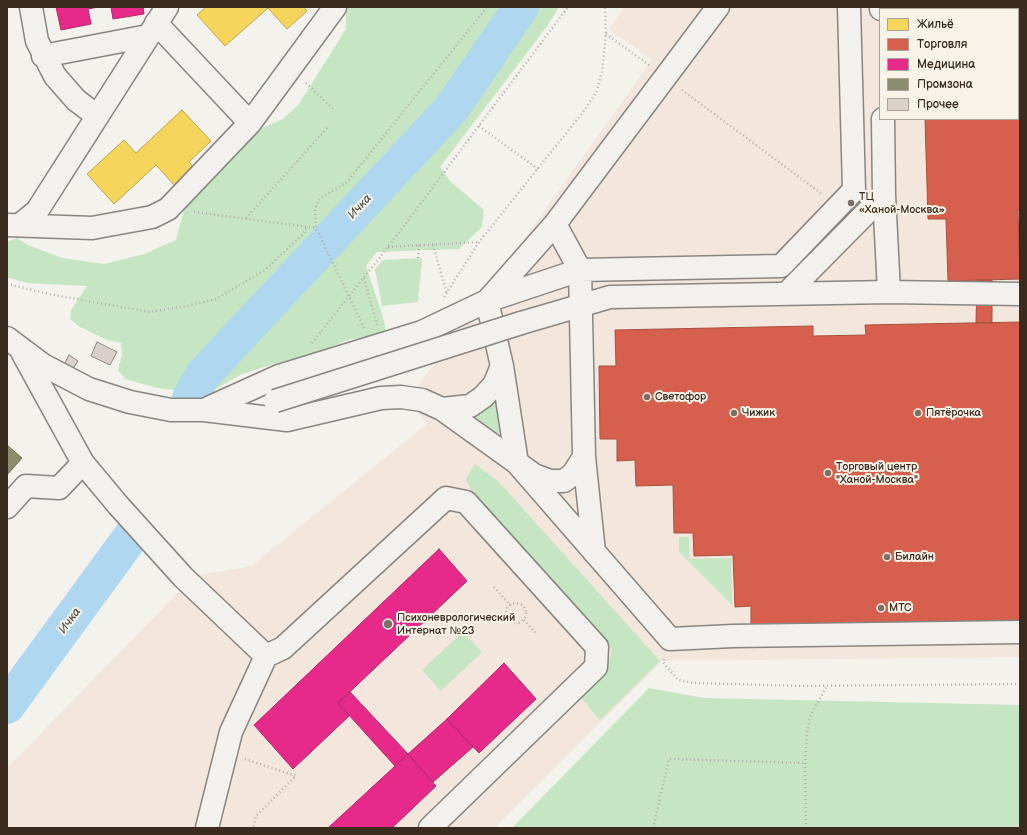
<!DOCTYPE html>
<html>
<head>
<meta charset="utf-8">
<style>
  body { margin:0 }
  #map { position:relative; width:1027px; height:835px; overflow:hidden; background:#f4f2ec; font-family:"Balsamiq Sans",sans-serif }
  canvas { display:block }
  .frame { position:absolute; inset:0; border:8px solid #3b2a1e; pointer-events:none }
  .legend { position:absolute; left:879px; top:8px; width:140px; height:112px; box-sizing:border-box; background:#f7f3e8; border:1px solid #aca397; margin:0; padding:5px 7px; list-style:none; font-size:12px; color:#3b2a1e }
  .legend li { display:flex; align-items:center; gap:8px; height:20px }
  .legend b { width:20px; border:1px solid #aca397 }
</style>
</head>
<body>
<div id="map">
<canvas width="1027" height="835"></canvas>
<div class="frame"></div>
<ul class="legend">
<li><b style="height:11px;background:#f6d55c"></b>Жильё</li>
<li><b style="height:11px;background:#d6604d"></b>Торговля</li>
<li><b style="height:11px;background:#e7298a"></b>Медицина</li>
<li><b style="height:11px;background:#8c8c6e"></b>Промзона</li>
<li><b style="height:11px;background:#dcd0cb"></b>Прочее</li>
</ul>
</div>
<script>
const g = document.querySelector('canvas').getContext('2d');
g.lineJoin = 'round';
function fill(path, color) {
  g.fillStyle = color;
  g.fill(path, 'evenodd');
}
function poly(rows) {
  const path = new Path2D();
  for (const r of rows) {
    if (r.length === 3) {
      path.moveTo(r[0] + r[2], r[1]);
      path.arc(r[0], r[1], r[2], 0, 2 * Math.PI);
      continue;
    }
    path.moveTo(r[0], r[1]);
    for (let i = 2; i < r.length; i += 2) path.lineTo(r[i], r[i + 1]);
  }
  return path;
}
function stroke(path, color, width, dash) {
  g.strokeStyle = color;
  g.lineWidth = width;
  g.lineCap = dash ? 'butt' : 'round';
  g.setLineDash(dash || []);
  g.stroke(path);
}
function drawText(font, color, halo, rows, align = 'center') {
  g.font = font + ' "Balsamiq Sans",sans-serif';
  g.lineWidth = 4;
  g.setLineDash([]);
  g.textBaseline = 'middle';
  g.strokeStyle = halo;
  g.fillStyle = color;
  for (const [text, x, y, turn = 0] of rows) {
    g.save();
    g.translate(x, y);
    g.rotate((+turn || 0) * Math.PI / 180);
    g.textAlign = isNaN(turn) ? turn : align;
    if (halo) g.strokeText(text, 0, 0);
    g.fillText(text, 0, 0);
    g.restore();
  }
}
fill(poly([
  [624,7,1020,7,1020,657,662,661,494,828,7,828,7,768,194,576,251,566,427,424,409,399,652,60,609,29],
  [880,9,1018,9,1018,119,880,119]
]), '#f2e6dd');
fill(poly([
  [346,7,510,7,446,102,193,372,182,391,157,388,125,379,118,370,122,355,121,343,107,340,80,327,70,319,71,310,87,286,27,283,7,277,7,242,17,238,28,245,62,258,104,264,144,254,176,240,186,203,255,131,283,119,299,104,346,29],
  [530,7,559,7,548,25,440,167,450,181,484,210,482,227,459,249,377,252,366,266,383,317,386,332,371,338,350,339,324,350,257,369,240,375,214,390,203,388,335,248,460,109],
  [422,258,418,302,382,306,375,269,383,260],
  [494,402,497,402,502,431,496,434,493,434,475,421,475,417,476,415],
  [475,464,498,481,660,661,600,720,576,692,611,657,612,651,609,643,471,490,466,479],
  [679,537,689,537,689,559,731,558,732,605,679,552],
  [463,632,482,652,441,691,422,670],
  [649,688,704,698,1020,705,1020,828,512,828]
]), '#c5e5c3');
const homes = poly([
  [206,7,303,7,307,11,287,29,268,8,225,46,197,15,206,7],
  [182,110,211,141,189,162,195,168,175,186,156,165,114,204,87,174,124,140,136,153,182,110]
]);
fill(homes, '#f6d55c');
stroke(homes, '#bea249', 1);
const shops = poly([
  [921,7,1020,7,1020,210,1018,210,1020,279,948,281,946,219,928,219,925,119,1018,119,1018,9,921,9,921,7],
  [977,280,992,280,992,323,976,323,977,280],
  [1020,322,1020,627,751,633,751,606,735,607,733,555,694,556,693,533,674,533,673,485,636,486,635,460,617,461,617,439,600,439,599,366,616,366,615,330,813,326,813,336,866,335,865,325,1020,322]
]);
fill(shops, '#d6604d');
stroke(shops, '#a8503f', 1);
const health = poly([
  [56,7,98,7,88,9,91,24,61,30,56,7],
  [111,7,143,7,144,14,113,19,111,7],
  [439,549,467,581,338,703,349,716,293,769,254,725,439,549],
  [504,663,536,699,479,753,447,719,504,663],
  [350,692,408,754,395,766,338,703,350,692],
  [447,719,473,747,433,782,408,754,447,719],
  [408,754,436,786,392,828,328,828,408,754]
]);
fill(health, '#e7298a');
stroke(health, '#b3296a', 1);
const industry = poly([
  [7,445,22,458,7,475,7,445]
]);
fill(industry, '#8c8c6e');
stroke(industry, '#746f56', 1);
stroke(poly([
  [190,398,202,376,452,108,521,7],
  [7,706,132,535]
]), '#afd7f0', 36);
const building = poly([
  [97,342,117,352,110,365,91,356,97,342],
  [69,355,78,361,72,370,64,365,69,355]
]);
fill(building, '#dcd0cb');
stroke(building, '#898580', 1);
const minor = poly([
  [31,7,37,41,55,76,76,100,97,116],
  [881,7,881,9],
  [156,23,250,123],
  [43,56,148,36],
  [883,119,884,195,889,292],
  [21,224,37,211,167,7],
  [555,224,580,270,584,457,594,552],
  [7,225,92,228,152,217,168,209,250,123,335,7],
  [787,293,884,195],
  [488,300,555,224,718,7],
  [487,301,502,366,517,463,670,639,733,636,1020,632],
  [521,323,610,297,889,292,1020,294],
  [7,338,43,365,68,378,89,389,130,402,171,410,204,410,287,420,381,398,401,397,422,400,442,409,534,475,550,481,564,481,573,474,584,457],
  [22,352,83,463,118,505,183,577,266,656],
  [442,409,470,406,483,397,494,385,502,366],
  [204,410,279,376,422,332,487,301,580,270,781,266,854,190,849,7],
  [7,507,26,486,59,488,83,463],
  [207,828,231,732,266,656,283,648,446,498,466,502,597,647,596,667,430,828]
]);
stroke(minor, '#898580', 25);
stroke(poly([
  [606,34,649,65],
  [306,83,333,109],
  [682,90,822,194],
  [479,126,538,169],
  [194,212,316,228],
  [246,218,328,127],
  [433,245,447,294],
  [388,247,478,242],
  [418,258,419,245],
  [364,278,377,325],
  [7,284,49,294,150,312,186,306,216,299,265,270,304,233,307,227],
  [444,297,479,242,583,112,596,93,602,72,606,33,605,7],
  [364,328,316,228,315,211,318,200,347,182,487,7],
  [312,343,388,247,568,7],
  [494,587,511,606],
  [516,613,10],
  [524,620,537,634],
  [664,659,663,662,678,680,694,683,804,686,1020,684],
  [245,759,296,776,256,816,253,828],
  [653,828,669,759,805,763],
  [806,828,805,763,807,733,811,714,827,686]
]), '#b1aeaa', 2.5, [1, 3]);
stroke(minor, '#f2f1ed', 22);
const minorBridge = poly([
  [275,401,521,323]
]);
stroke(minorBridge, '#898580', 25, []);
stroke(minorBridge, '#f2f1ed', 22);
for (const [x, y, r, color] of [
  [851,203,4,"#7c7066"],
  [647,397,4,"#7c7066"],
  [734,413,4,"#7c7066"],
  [918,413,4,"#7c7066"],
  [828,473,4,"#7c7066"],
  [887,557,4,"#7c7066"],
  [881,608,4,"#7c7066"],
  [388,624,5,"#7c7066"]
]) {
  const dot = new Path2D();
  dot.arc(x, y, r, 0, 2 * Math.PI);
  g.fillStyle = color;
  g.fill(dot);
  stroke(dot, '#f7f3e8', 1.5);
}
drawText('11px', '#3b2a1e', '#f7f3e8', [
  ["ТЦ",859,197],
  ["«Ханой-Москва»",859,210],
  ["Светофор",655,397],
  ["Чижик",742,413],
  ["Пятёрочка",926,413],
  ["Торговый центр",836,467],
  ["\"Ханой-Москва\"",836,480],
  ["Билайн",895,557],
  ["МТС",889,608],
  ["Психоневрологический",397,618],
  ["Интернат №23",397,631]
], 'left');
drawText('italic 12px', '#505253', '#f7f3e8', [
  ["Ичка",360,207,-47],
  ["Ичка",70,621,-54]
]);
</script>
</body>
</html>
